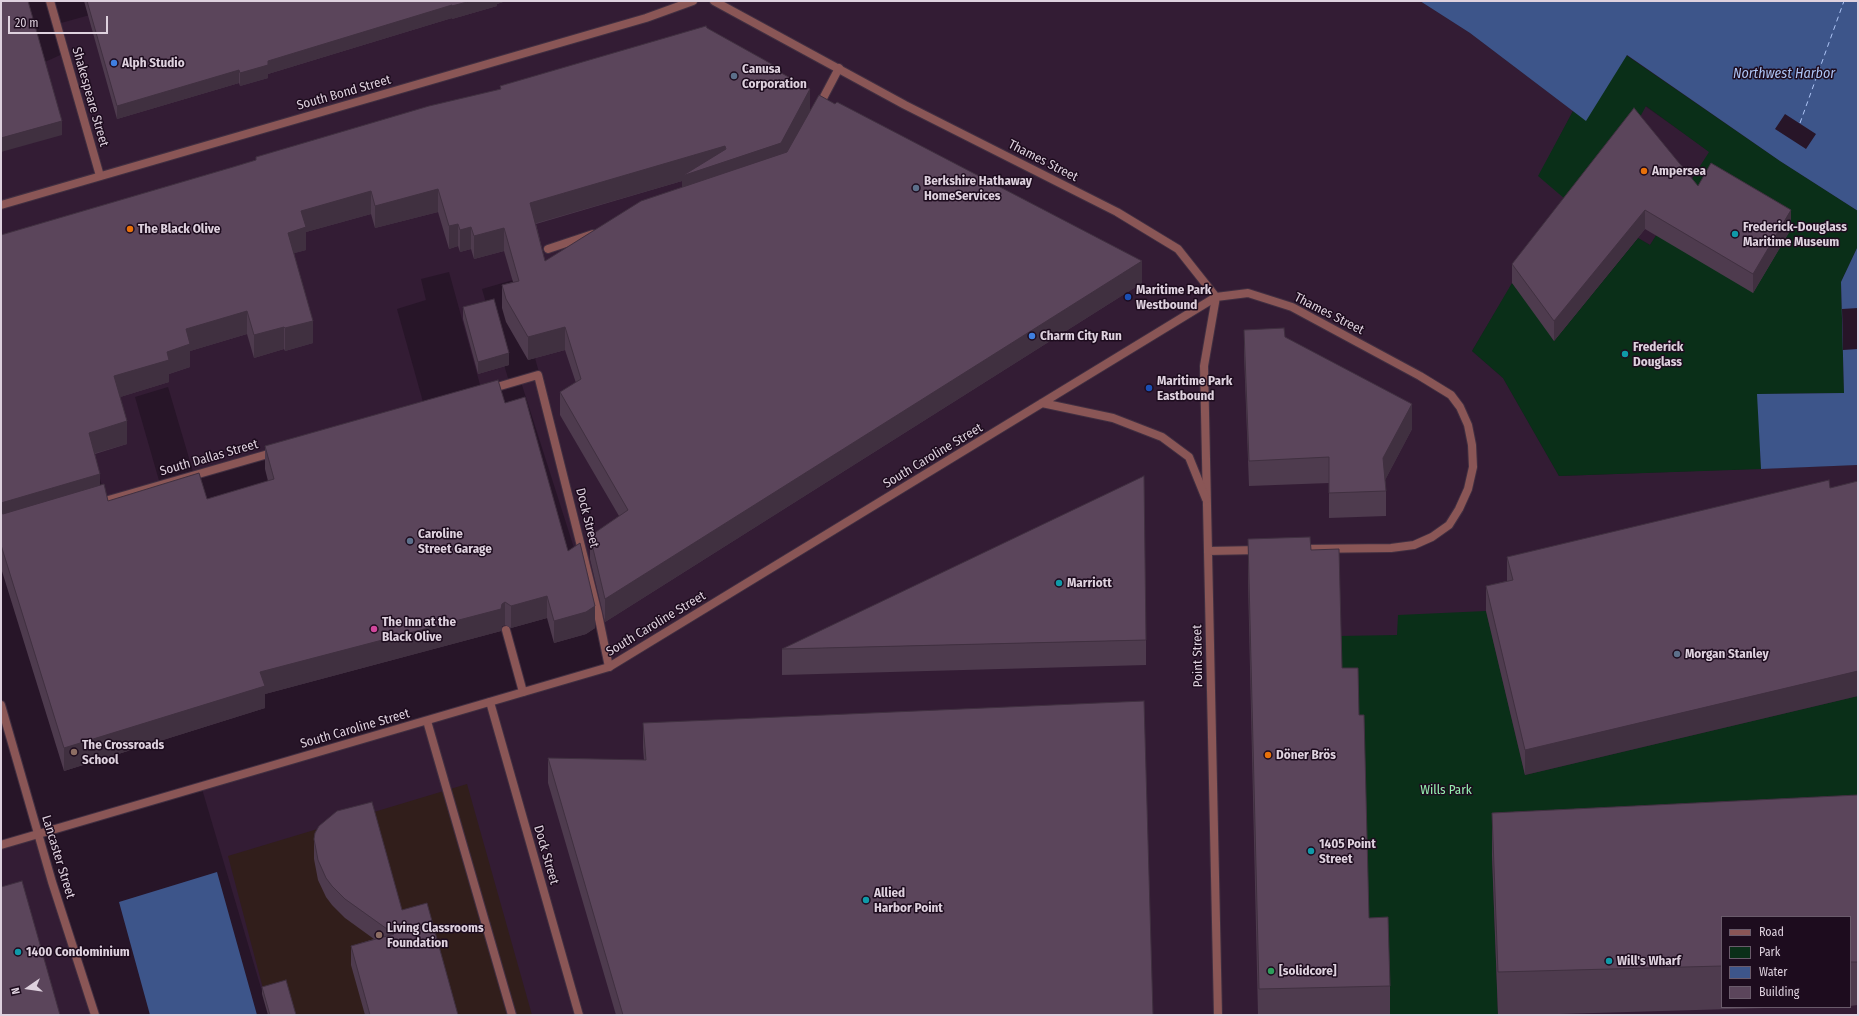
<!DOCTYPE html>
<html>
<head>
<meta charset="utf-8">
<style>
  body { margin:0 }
  #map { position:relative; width:1859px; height:1016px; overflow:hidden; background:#271528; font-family:"Fira Sans Condensed",sans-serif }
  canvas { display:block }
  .frame { position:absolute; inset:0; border:2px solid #ded1de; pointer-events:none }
  .legend { position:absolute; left:1721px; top:916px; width:130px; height:92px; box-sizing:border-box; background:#1d0c1e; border:1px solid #6a5b6b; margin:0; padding:5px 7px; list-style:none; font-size:12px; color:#ded1de }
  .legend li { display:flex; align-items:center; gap:8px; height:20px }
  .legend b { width:20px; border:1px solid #6a5b6b }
  .north { position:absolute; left:8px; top:968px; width:40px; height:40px; -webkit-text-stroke:3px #1d0c1e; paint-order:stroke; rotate:257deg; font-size:11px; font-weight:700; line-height:16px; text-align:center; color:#ded1de }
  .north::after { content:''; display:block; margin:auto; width:14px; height:18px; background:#ded1de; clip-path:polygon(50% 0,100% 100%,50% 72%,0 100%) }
  .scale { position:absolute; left:8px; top:16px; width:100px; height:18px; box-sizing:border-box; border:2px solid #ded1de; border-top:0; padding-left:5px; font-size:12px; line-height:14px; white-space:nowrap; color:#ded1de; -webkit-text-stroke:3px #1d0c1e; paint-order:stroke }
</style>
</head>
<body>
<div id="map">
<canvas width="1859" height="1016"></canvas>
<div class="frame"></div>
<ul class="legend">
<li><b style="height:5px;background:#8a5656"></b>Road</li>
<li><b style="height:11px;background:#0a2f18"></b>Park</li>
<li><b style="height:11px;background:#3d558a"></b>Water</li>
<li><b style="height:11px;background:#5b455b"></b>Building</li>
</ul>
<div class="north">N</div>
<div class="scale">20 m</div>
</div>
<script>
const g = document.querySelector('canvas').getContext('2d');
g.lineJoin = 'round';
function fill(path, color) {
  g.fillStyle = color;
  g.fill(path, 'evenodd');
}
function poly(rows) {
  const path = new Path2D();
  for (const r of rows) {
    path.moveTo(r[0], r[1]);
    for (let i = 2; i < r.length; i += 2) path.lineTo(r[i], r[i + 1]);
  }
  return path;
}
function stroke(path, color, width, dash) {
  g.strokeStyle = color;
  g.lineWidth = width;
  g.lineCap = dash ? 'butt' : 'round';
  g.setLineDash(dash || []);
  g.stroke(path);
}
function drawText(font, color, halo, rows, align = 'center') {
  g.font = font + ' "Fira Sans Condensed",sans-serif';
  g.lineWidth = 3;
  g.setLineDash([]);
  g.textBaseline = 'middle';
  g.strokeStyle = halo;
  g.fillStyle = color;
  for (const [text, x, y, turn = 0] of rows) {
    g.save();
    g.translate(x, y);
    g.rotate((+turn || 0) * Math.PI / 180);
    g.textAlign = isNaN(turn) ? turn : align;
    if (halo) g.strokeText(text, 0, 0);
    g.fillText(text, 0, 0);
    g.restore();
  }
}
fill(poly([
  [140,1,1420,1,1470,33,1573,111,1539,176,1634,128,1645,106,1710,152,1650,245,1638,238,1554,341,1512,284,1472,351,1503,378,1559,476,1858,465,1858,1015,269,1015,202,789,612,667,521,382,540,376,513,280,482,289,510,385,482,392,449,272,421,279,426,300,397,309,425,409,194,475,168,387,135,397,160,484,106,500,76,395,1,329,1,82,69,51,61,23],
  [1722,917,1850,917,1850,1007,1722,1007],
  [39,835,90,1015,1,1015,1,845]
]), '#331c34');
fill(poly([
  [467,784,532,1015,270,1015,228,856]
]), '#311e1b');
fill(poly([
  [1626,55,1780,161,1858,211,1858,246,1841,282,1844,393,1758,394,1761,469,1559,476,1503,378,1472,351,1512,283,1552,334,1551,337,1554,341,1638,238,1650,245,1709,152,1646,106,1634,128,1572,205,1538,176,1573,111,1586,120],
  [1486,611,1525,775,1858,696,1858,839,1492,856,1498,1015,1390,1015,1361,961,1342,712,1340,636,1397,635,1398,615]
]), '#0a2f18');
fill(poly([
  [1420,1,1858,1,1858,211,1780,161,1627,55,1586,121,1470,33],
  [1858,246,1858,465,1761,469,1757,394,1844,393,1841,282],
  [217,872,257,1015,150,1015,119,902]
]), '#3d558a');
fill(poly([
  [1785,114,1816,134,1806,149,1775,129],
  [1858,308,1858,349,1843,350,1842,309]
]), '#271528');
stroke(poly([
  [1800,123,1844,1]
]), '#adc4f5', 1, [5, 4]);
const service = poly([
  [819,106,839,68],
  [548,249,593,234],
  [490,389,538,375,598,614,609,667],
  [98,503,275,452],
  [506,630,523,692],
  [427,721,512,1015]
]);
const minor = poly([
  [50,1,100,176],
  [714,1,905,105,1117,212,1178,249,1216,297],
  [1,205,646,18,693,1],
  [1216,297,1204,366,1218,1015],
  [1216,297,1248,293,1292,307,1420,376,1451,395,1460,407,1468,425,1472,445,1473,467,1468,489,1459,509,1449,525,1432,537,1414,545,1391,548,1301,549],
  [1208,551,1259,550],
  [490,702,579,1015],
  [1,705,52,882,95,1015]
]);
const tertiary = poly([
  [1042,403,1113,418,1162,437,1189,457,1206,499],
  [1,845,609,667,1216,297]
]);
stroke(service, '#412f41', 10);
stroke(minor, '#412f41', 10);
stroke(tertiary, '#412f41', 10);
stroke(service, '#8a5656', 8);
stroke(minor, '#8a5656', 8);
stroke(tertiary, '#8a5656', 8);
fill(poly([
  [84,1,506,1,497,4,497,6,452,19,452,18,268,74,268,78,240,86,239,83,117,119],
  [707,28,777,71,810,112,1142,283,605,622,590,559,590,536,619,516,560,415,560,392,576,383,565,350,528,360,506,322,502,308,502,285,513,282,504,251,474,259,471,249,460,252,458,246,449,249,438,212,375,228,371,214,306,232,306,250,294,253,313,343,285,351,284,349,254,358,247,334,190,351,190,367,169,374,169,382,120,397,127,444,95,454,100,485,108,501,207,499,268,481,265,469,265,446,505,403,568,551,595,628,586,634,554,643,547,618,511,628,505,625,502,626,501,631,265,694,265,708,64,771,1,568,1,235,233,167,256,160,256,157,500,89,500,86],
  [682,181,682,188,545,261,536,224],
  [1698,186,1791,229,1753,293,1645,229,1554,341,1512,283,1512,264],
  [463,307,509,365,478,374,463,319],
  [1244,330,1285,337,1412,429,1385,480,1386,491,1386,516,1329,518,1329,483,1249,486,1244,355],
  [1830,488,1525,775,1486,611,1486,586,1507,581,1507,557],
  [1248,539,1311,550,1342,668,1359,715,1369,918,1390,986,1390,1015,1258,1015,1248,582],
  [1146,640,1146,665,782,675,782,649],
  [643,723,1153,1015,616,1015,548,783,548,758,644,760,643,748],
  [1858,795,1858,1005,1850,1006,1850,917,1722,917,1722,1007,1799,1007,1526,1015,1498,1015,1492,856,1492,813],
  [314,839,402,910,458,1015,365,1015,351,965,351,946,374,939,345,918,332,905,326,897,318,880,314,859],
  [262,987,296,1015,268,1015,262,994]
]), '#4e3b4e');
fill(poly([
  [471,1,506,1,497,4,497,6,452,19,452,6],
  [452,5,452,18,268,74,268,78,240,86,240,73,268,61],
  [239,70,239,83,117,119,117,106],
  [810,89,810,112,781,165,682,199,682,181,530,225,530,203,725,146,725,162],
  [62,121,62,135,1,152,1,138],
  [438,189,438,212,375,228,375,206],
  [371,191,371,214,306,232,306,250,288,255,288,233,301,211],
  [1645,210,1645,229,1554,341,1554,321],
  [1791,210,1791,229,1753,293,1753,274],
  [458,224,458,246,449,249,449,226],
  [471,227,471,249,460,252,460,230],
  [504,228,504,251,474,259,474,236],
  [1142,261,1142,283,605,622,605,599],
  [247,311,247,334,190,351,190,367,169,374,169,382,114,399,114,376,167,352,186,329],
  [313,321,313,343,285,351,285,328],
  [284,327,284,349,254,358,254,335],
  [565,327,565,350,528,360,528,337],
  [509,353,509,365,478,374,478,362],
  [1412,404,1412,429,1383,484,1383,458],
  [127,421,127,444,89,455,89,433],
  [100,474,100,496,1,525,1,503],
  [547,596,547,618,511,628,511,606],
  [505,602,505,625,502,626,501,631,265,694,265,708,64,771,64,748,260,672,502,604],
  [595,606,595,628,586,634,554,643,554,621],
  [1858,671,1858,696,1525,775,1525,750]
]), '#403040');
const building = poly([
  [1,1,28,1,62,121,1,138,1,1],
  [87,1,471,1,452,6,452,5,268,61,268,65,240,73,239,70,117,106,87,1],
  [706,26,707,28,777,67,776,70,810,89,781,143,682,176,726,149,725,146,530,203,545,261,641,201,787,152,819,95,835,104,837,102,1142,261,605,599,590,536,628,510,560,392,581,379,565,327,528,337,506,299,502,285,519,281,504,228,474,236,471,227,460,230,458,224,449,226,438,189,375,206,371,191,301,211,306,227,288,233,313,321,285,328,284,327,254,335,247,311,186,329,190,344,167,352,169,360,114,376,127,421,89,433,100,474,1,503,1,235,233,167,256,160,256,157,429,106,501,89,500,86,706,26],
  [1634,108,1698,186,1711,163,1791,210,1753,274,1645,210,1554,321,1512,264,1634,108],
  [494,299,509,353,478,362,463,307,494,299],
  [1284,328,1285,337,1412,404,1383,458,1386,491,1329,493,1329,457,1249,461,1244,330,1284,328],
  [498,380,505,403,525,397,568,551,580,543,595,606,586,612,554,621,547,596,511,606,505,602,502,604,501,609,260,672,265,686,64,748,1,545,1,513,3,514,104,484,108,501,199,473,207,499,274,479,265,446,498,380],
  [1144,476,1146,640,782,649,1144,476],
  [1829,480,1830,488,1858,481,1858,671,1525,750,1486,586,1513,580,1507,557,1829,480],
  [1310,537,1311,550,1339,549,1342,668,1358,668,1359,715,1364,715,1369,918,1388,917,1390,986,1259,989,1248,539,1310,537],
  [1144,701,1153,1015,623,1015,548,758,646,760,643,723,1144,701],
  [1858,795,1858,962,1850,962,1850,917,1722,917,1722,966,1498,972,1492,813,1858,795],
  [372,802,402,910,427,903,458,1015,370,1015,351,946,394,934,345,899,332,886,326,878,318,860,314,839,315,833,319,826,337,811,372,802],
  [22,881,60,1015,1,1015,1,887,22,881],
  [286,980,296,1015,270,1015,262,987,286,980]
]);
fill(building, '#5b455b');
stroke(building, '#403040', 1);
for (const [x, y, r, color] of [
  [114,63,4,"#3f7fe0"],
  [734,76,4,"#5c6f8a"],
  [1644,171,4,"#e8710a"],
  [916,188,4,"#5c6f8a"],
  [130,229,4,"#e8710a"],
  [1735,234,4,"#0f9aa8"],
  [1128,297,4,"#1a4fb4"],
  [1032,336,4,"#3f7fe0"],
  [1625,354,4,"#0f9aa8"],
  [1149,388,4,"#1a4fb4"],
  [410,541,4,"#5c6f8a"],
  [1059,583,4,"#0f9aa8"],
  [374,629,4,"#d1479c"],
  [1677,654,4,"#5c6f8a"],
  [74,752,4,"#8d6e63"],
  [1268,755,4,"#e8710a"],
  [1311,851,4,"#0f9aa8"],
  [866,900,4,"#0f9aa8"],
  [379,935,4,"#8d6e63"],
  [18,952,4,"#0f9aa8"],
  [1609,961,4,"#0f9aa8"],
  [1271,971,4,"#2e9e5b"]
]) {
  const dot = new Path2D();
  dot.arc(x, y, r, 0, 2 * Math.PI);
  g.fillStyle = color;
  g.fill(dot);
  stroke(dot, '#1d0c1e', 1.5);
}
drawText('bold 13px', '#ded1de', '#1d0c1e', [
  ["Alph Studio",122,63],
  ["Canusa",742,69],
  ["Corporation",742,84],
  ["Ampersea",1652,171],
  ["Berkshire Hathaway",924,181],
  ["HomeServices",924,196],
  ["Frederick-Douglass",1743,227],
  ["Maritime Museum",1743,242],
  ["The Black Olive",138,229],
  ["Maritime Park",1136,290],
  ["Westbound",1136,305],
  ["Charm City Run",1040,336],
  ["Frederick",1633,347],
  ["Douglass",1633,362],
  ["Maritime Park",1157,381],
  ["Eastbound",1157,396],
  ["Caroline",418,534],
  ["Street Garage",418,549],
  ["Marriott",1067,583],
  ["The Inn at the",382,622],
  ["Black Olive",382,637],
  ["Morgan Stanley",1685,654],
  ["The Crossroads",82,745],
  ["School",82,760],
  ["Döner Brös",1276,755],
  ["1405 Point",1319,844],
  ["Street",1319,859],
  ["Allied",874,893],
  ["Harbor Point",874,908],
  ["Living Classrooms",387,928],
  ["Foundation",387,943],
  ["1400 Condominium",26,952],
  ["Will's Wharf",1617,961],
  ["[solidcore]",1279,971]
], 'left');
drawText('13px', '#ded1de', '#1d0c1e', [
  ["South Bond Street",344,93,-16],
  ["Shakespeare Street",90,97,74],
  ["Thames Street",1043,161,27],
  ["Thames Street",1329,314,27],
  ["South Caroline Street",933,456,-31],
  ["South Dallas Street",209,458,-16],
  ["Dock Street",587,518,76],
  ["South Caroline Street",656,624,-31],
  ["Point Street",1198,656,-91],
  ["South Caroline Street",355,729,-16],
  ["Dock Street",546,855,74],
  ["Lancaster Street",58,857,73]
]);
drawText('13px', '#96f0b1', '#1d0c1e', [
  ["Wills Park",1446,790]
]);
drawText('italic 14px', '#adc4f5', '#1d0c1e', [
  ["Northwest Harbor",1784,74]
]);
</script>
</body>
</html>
